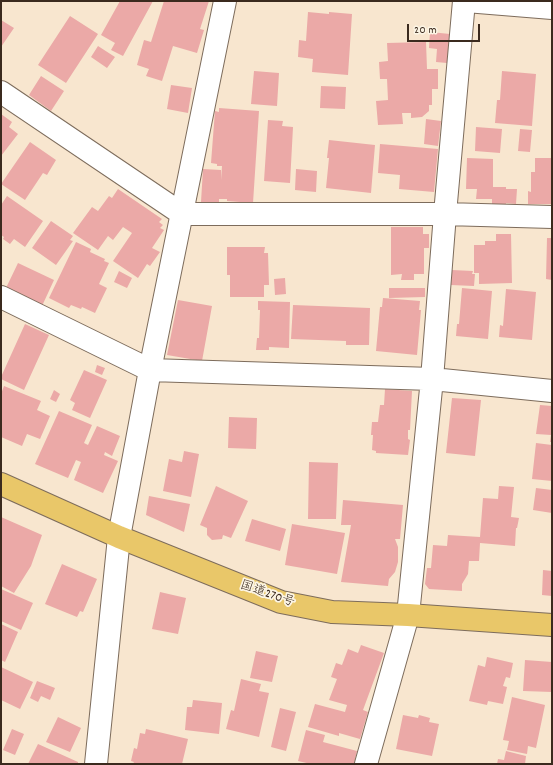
<!DOCTYPE html>
<html>
<head>
<meta charset="utf-8">
<style>
  body { margin:0 }
  #map { position:relative; width:553px; height:765px; overflow:hidden; background:#f8e6cf; font-family:Dekko,sans-serif }
  canvas { display:block }
  .frame { position:absolute; inset:0; border:2px solid #3b2a1e; pointer-events:none }
  .scale { position:absolute; left:407px; top:24px; width:73px; height:18px; box-sizing:border-box; border:2px solid #3b2a1e; border-top:0; padding-left:5px; font-size:12px; line-height:14px; white-space:nowrap; color:#3b2a1e; -webkit-text-stroke:3px #fcf5e5; paint-order:stroke }
</style>
</head>
<body>
<div id="map">
<canvas width="553" height="765"></canvas>
<div class="frame"></div>
<div class="scale">20 m</div>
</div>
<script>
const g = document.querySelector('canvas').getContext('2d');
g.lineJoin = 'round';
function fill(path, color) {
  g.fillStyle = color;
  g.fill(path, 'evenodd');
}
function poly(rows) {
  const path = new Path2D();
  for (const r of rows) {
    path.moveTo(r[0], r[1]);
    for (let i = 2; i < r.length; i += 2) path.lineTo(r[i], r[i + 1]);
  }
  return path;
}
function stroke(path, color, width, dash) {
  g.strokeStyle = color;
  g.lineWidth = width;
  g.lineCap = dash ? 'butt' : 'round';
  g.setLineDash(dash || []);
  g.stroke(path);
}
function drawText(font, color, halo, rows, align = 'center') {
  g.font = font + ' Dekko,"Klee One",sans-serif';
  g.lineWidth = 3.5;
  g.setLineDash([]);
  g.textBaseline = 'middle';
  g.strokeStyle = halo;
  g.fillStyle = color;
  for (const [text, x, y, turn = 0] of rows) {
    g.save();
    g.translate(x, y);
    g.rotate((+turn || 0) * Math.PI / 180);
    g.textAlign = isNaN(turn) ? turn : align;
    if (halo) g.strokeText(text, 0, 0);
    g.fillText(text, 0, 0);
    g.restore();
  }
}
fill(poly([
  [120,1,153,1,123,56,111,50,115,43,101,35],
  [164,1,209,1,200,29,204,30,197,53,173,46,162,81,146,76,149,69,137,65,144,40,151,42],
  [308,12,329,14,329,12,352,14,348,75,312,72,313,59,298,57,299,40,306,41],
  [70,16,98,34,66,83,38,65],
  [1,20,14,28,1,47],
  [430,32,450,34,447,63,436,62,437,49,429,48],
  [426,42,427,69,438,69,438,89,432,89,432,105,429,105,429,111,422,117,411,118,411,113,402,113,403,124,378,125,376,101,388,100,387,79,380,79,379,62,388,61,387,43],
  [98,46,115,57,107,68,91,57],
  [254,71,279,73,277,106,251,104],
  [502,71,536,74,532,126,495,123,497,100,500,100],
  [41,76,64,91,51,111,29,95],
  [171,85,192,88,188,113,167,109],
  [321,86,346,87,345,109,320,108],
  [219,108,259,111,253,203,227,201,227,199,219,199,219,203,201,202,203,169,221,170,221,180,222,166,217,166,217,164,211,163,215,111,219,112],
  [1,114,12,122,9,127,18,134,1,156],
  [426,119,441,121,438,146,424,144],
  [268,120,283,121,282,126,293,127,290,183,264,181],
  [476,127,502,129,500,153,475,151],
  [520,129,532,130,530,152,518,151],
  [329,140,375,145,371,193,326,188,329,158,327,158],
  [30,142,56,160,47,175,43,173,25,200,1,184],
  [380,144,438,149,434,192,399,189,400,175,378,173],
  [467,158,493,159,493,187,506,187,506,189,517,189,516,204,506,203,506,206,492,205,492,199,476,199,477,189,466,189],
  [535,158,552,158,552,204,528,204,528,191,531,192,531,172,535,172],
  [296,169,317,171,316,192,295,190],
  [118,189,162,219,159,222,163,225,160,228,164,230,152,248,160,252,150,266,147,264,138,278,113,261,132,233,123,227,113,240,108,236,98,250,73,233,92,207,98,211,109,196,112,198],
  [7,196,43,221,25,247,14,239,10,244,3,239,4,237,1,235,1,205],
  [51,221,73,236,70,240,73,241,56,265,32,248],
  [391,227,423,227,423,234,429,234,429,248,424,248,424,274,414,274,414,280,401,280,402,274,391,275],
  [496,234,511,234,512,283,479,284,479,273,474,273,474,245,485,245,485,241,496,241],
  [547,238,552,238,552,280,546,279],
  [76,242,91,249,90,252,105,259,104,261,109,263,99,284,107,288,95,313,82,307,81,309,71,305,69,308,49,298],
  [227,247,265,247,264,253,268,253,269,285,264,285,264,297,230,297,230,275,227,275],
  [18,263,54,280,42,306,6,288],
  [452,270,473,271,472,274,475,274,474,286,451,285],
  [119,271,132,278,127,288,114,282],
  [285,278,286,294,275,295,274,279],
  [389,288,425,288,425,297,389,298],
  [462,288,492,291,488,339,456,336,457,324,459,324],
  [506,289,536,292,532,340,499,337,500,325,503,326],
  [383,298,420,301,419,310,421,310,417,355,376,351,380,307,382,307],
  [178,300,212,306,202,361,167,355],
  [258,301,290,302,289,348,269,347,269,350,256,350,257,338,259,338,260,310,258,310],
  [293,305,370,308,369,345,346,345,346,341,291,339],
  [25,324,49,335,24,390,1,379,1,377],
  [97,365,105,368,102,375,95,372],
  [84,370,107,380,90,418,72,410,75,403,70,400],
  [4,386,41,401,37,410,50,416,40,439,27,434,22,446,1,437,1,394],
  [385,389,412,391,410,430,408,430,408,439,410,440,408,455,376,453,376,451,372,450,373,435,371,435,372,422,378,422,380,405,384,405],
  [54,390,60,394,56,402,50,399],
  [452,398,481,400,475,456,446,453],
  [540,405,552,406,552,442,550,442,551,435,536,434],
  [59,411,92,425,84,443,88,445,97,426,120,436,112,456,105,452,104,455,118,461,103,493,74,480,81,462,76,460,68,478,35,464],
  [229,417,257,418,256,449,228,448],
  [536,443,552,445,552,481,532,479],
  [184,451,199,454,191,497,163,491,169,459,182,462],
  [309,462,338,463,336,519,308,519],
  [216,486,248,501,231,538,223,535,222,539,212,540,207,535,207,528,200,525],
  [499,486,514,487,511,517,519,518,517,528,516,528,515,546,480,543,479,561,469,561,468,574,462,584,462,591,429,589,425,584,427,568,431,568,433,545,447,546,448,535,480,537,483,498,498,499],
  [536,488,552,490,552,513,533,510],
  [149,496,190,504,184,532,146,515],
  [343,500,403,505,400,539,395,539,398,547,398,562,395,572,389,579,388,586,341,582,351,525,341,525],
  [1,517,42,535,31,566,14,593,1,586],
  [252,519,286,529,280,551,245,541],
  [292,524,345,533,337,574,285,565],
  [62,564,97,579,83,612,80,611,77,617,45,604],
  [543,570,552,571,552,596,542,595],
  [1,589,33,603,21,630,1,621],
  [160,592,186,598,178,634,152,629],
  [1,624,18,632,5,662,1,660],
  [361,645,384,653,363,710,368,712,360,739,339,733,339,736,308,727,315,704,345,712,347,705,329,700,337,679,331,677,336,663,342,665,348,649,358,653],
  [256,651,278,656,272,682,250,678],
  [487,657,513,663,510,678,506,677,503,686,507,687,503,704,488,701,487,705,469,701,478,665,485,667],
  [525,660,552,662,552,692,523,691],
  [1,667,33,682,20,709,1,700],
  [241,679,261,684,259,691,269,693,259,737,226,729,231,710,234,711],
  [37,681,55,688,50,700,41,696,38,702,30,698],
  [512,697,545,705,536,748,528,746,527,754,507,750,509,741,503,740],
  [193,700,222,703,219,734,185,730,187,707,192,707],
  [280,708,296,712,286,751,271,747],
  [403,715,418,718,419,715,430,718,429,722,439,724,432,756,396,749],
  [58,717,81,728,70,752,46,742],
  [12,729,24,734,15,755,3,750],
  [146,729,188,739,182,764,133,764,134,762,131,761,134,748,137,749,140,733,145,734],
  [306,730,325,735,323,742,357,751,354,764,311,764,298,761],
  [38,744,78,762,78,764,28,764],
  [506,751,526,756,525,764,497,764,498,759,504,760]
]), '#eba9a7');
const minor = poly([
  [1,92,182,214,445,214,552,217],
  [1,297,150,370,432,379,552,391],
  [119,537,150,370,225,1],
  [366,764,408,615,432,379,445,214,464,1]
]);
const tertiary = poly([
  [466,1,552,8],
  [96,764,119,537]
]);
const trunk = poly([
  [1,484,119,537,281,602,332,612,408,615,552,625]
]);
stroke(minor, '#7d6c5c', 24);
stroke(tertiary, '#7d6c5c', 24);
stroke(trunk, '#7d6c5c', 24);
stroke(minor, '#fff', 22);
stroke(tertiary, '#fff', 22);
stroke(trunk, '#e9c769', 22);
drawText('13px', '#3b2a1e', '#fcf5e5', [
  ["国道270号",267,595,19]
]);
</script>
</body>
</html>
